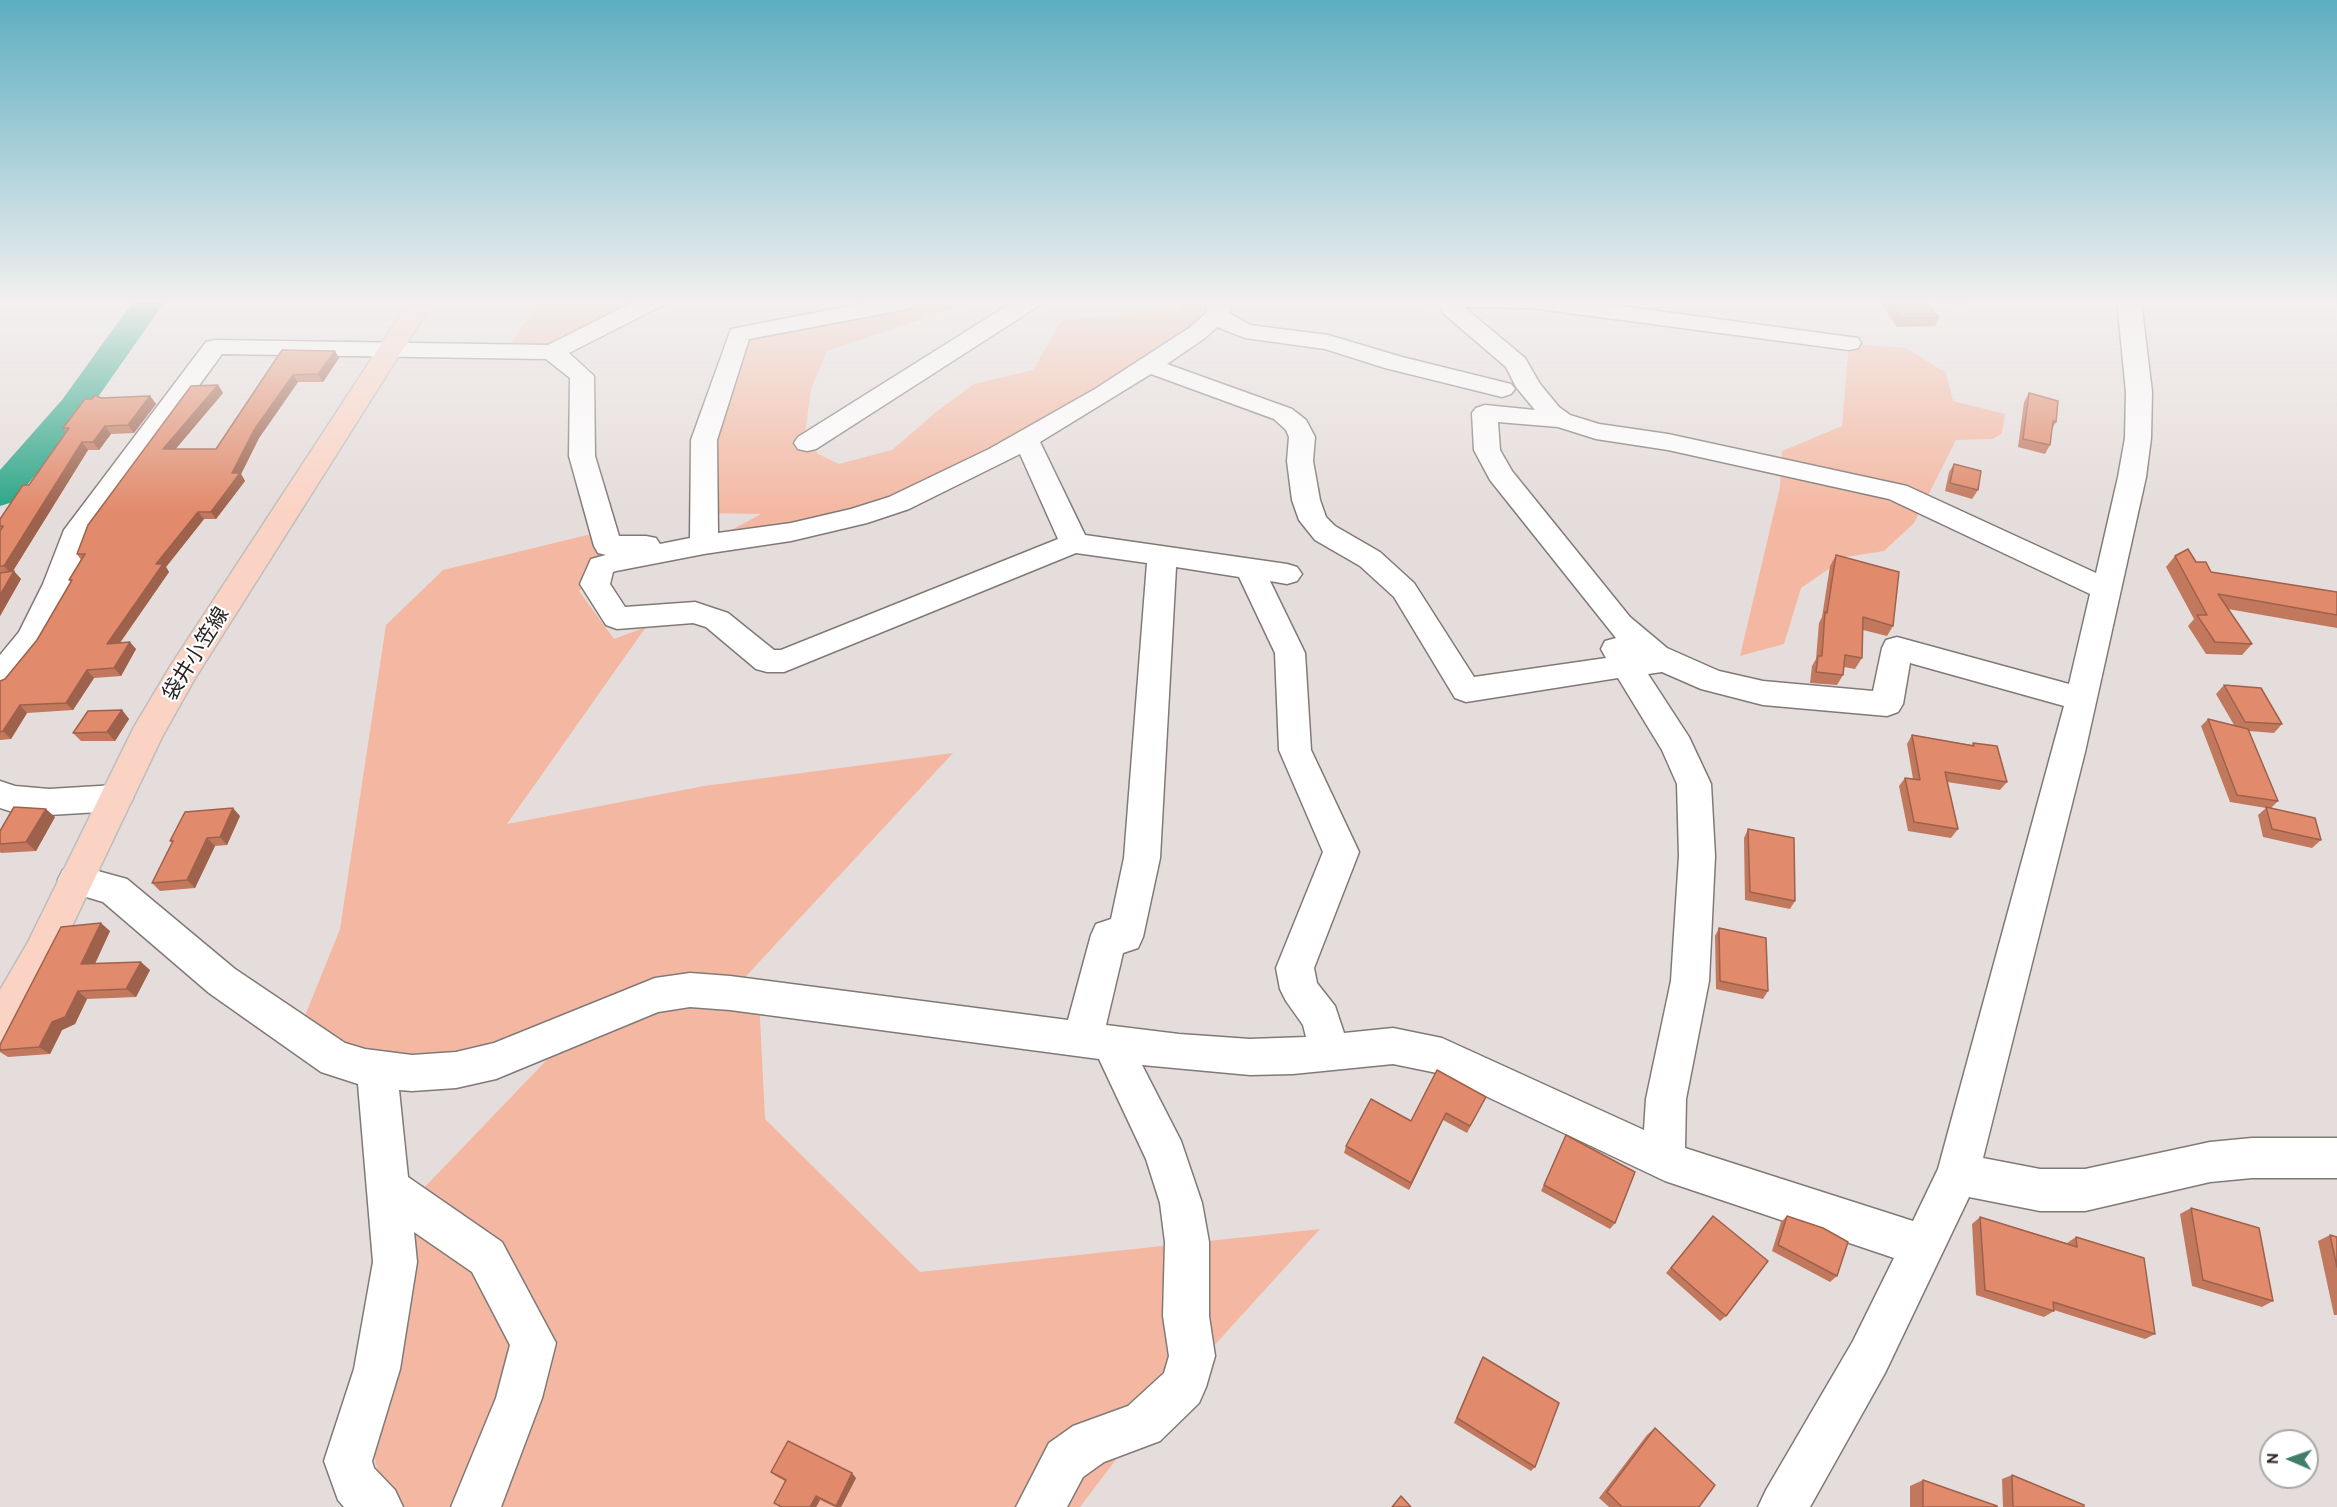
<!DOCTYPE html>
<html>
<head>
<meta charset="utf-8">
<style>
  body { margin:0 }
  #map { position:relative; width:2337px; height:1507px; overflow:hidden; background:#e5dddb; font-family:Cabin,sans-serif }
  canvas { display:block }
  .north { position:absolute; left:2259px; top:1429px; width:60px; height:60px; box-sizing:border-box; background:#fff; border:2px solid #a9a8a7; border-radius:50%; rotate:272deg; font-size:16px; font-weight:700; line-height:24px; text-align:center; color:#282524 }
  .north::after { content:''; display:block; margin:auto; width:21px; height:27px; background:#417f6c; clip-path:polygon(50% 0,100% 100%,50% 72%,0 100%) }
</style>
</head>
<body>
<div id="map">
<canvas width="2337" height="1507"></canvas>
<div class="north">N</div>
</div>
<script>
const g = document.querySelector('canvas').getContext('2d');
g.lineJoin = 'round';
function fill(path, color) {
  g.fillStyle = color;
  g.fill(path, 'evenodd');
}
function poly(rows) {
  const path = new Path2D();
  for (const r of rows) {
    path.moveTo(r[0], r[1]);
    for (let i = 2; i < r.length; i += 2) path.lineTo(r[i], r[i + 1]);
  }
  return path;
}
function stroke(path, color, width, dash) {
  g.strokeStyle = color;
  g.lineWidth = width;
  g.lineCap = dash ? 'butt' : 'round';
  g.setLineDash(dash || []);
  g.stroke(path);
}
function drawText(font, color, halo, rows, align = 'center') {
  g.font = font + ' Cabin,"Noto Sans JP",sans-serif';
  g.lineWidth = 4.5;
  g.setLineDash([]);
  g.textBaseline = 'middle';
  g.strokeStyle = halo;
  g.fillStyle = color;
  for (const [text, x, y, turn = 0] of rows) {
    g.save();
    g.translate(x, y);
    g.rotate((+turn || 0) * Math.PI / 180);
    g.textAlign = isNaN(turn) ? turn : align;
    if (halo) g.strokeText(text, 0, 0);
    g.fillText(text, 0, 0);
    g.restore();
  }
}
fill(poly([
  [540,300,655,300,552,352,508,349],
  [906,300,969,300,963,305,827,351,811,389,805,434,818,454,839,464,892,450,936,412,974,384,1033,370,1062,320,1180,310,1183,300,1203,300,1197,333,1162,370,968,469,860,506,704,545,761,514,704,513,708,427,739,334,902,303],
  [1849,343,1906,348,1946,373,1953,401,2005,414,2002,433,1993,439,1956,440,1914,523,1884,551,1846,557,1801,588,1784,644,1740,656,1780,487,1782,451,1842,426],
  [604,531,601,566,579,591,614,639,646,627,507,824,704,786,953,753,736,987,759,997,765,1119,920,1272,1320,1229,1143,1424,1080,1507,387,1507,363,1414,397,1216,561,1045,438,1071,298,1033,340,929,386,625,443,570]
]), '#f4b8a2');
fill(poly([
  [134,300,166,300,86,414,13,502,0,506,0,470,62,400,134,300]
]), '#2aa586');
const minor = poly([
  [637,300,667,300,663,305,569,353,594,376,595,456,619,536,646,536,656,538,660,544,690,538,691,440,731,329,881,300,913,300,914,303,910,308,902,310,749,339,717,440,718,533,791,523,851,509,889,497,989,449,1095,389,1189,328,1206,313,1207,300,1231,300,1229,313,1250,325,1328,335,1402,357,1511,384,1515,389,1511,394,1502,397,1385,368,1325,349,1245,338,1217,327,1205,338,1167,364,1292,409,1306,420,1315,437,1313,461,1320,500,1326,517,1335,526,1380,552,1414,583,1474,677,1606,658,1601,649,1605,641,1616,638,1490,480,1474,450,1472,413,1476,408,1485,405,1535,410,1516,387,1506,367,1444,314,1439,307,1429,305,1425,300,1576,300,1858,338,1861,343,1858,348,1849,350,1531,308,1464,307,1525,358,1540,384,1559,407,1570,415,1599,424,1668,434,1907,486,2096,573,2118,477,2125,438,2126,392,2117,300,2141,300,2152,392,2151,438,2146,477,2085,752,1983,1158,2040,1169,2085,1169,2210,1142,2252,1138,2337,1138,2337,1178,2252,1178,2210,1182,2085,1211,2040,1211,1969,1197,1885,1373,1810,1507,1758,1507,1766,1490,1853,1341,1894,1258,1665,1181,1437,1073,1393,1064,1293,1074,1250,1075,1142,1065,1181,1141,1202,1203,1209,1242,1209,1316,1215,1356,1206,1387,1199,1403,1160,1441,1104,1462,1083,1477,1067,1507,1016,1507,1049,1443,1073,1426,1128,1406,1164,1373,1169,1356,1163,1316,1165,1242,1160,1203,1146,1159,1099,1059,730,1010,690,1007,658,1012,496,1079,456,1088,412,1091,399,1090,408,1177,502,1242,556,1343,542,1398,501,1507,451,1507,496,1398,510,1345,472,1272,414,1232,417,1262,400,1369,372,1461,374,1468,395,1490,403,1507,344,1507,338,1500,324,1461,354,1369,373,1262,358,1084,321,1072,209,993,103,902,63,890,58,880,63,870,76,865,127,879,235,969,345,1043,365,1049,412,1055,456,1052,494,1043,655,978,690,973,730,976,1068,1020,1091,935,1096,924,1111,919,1124,858,1147,563,1076,553,784,672,767,672,756,669,706,627,693,623,617,629,606,625,580,584,591,559,606,555,598,553,594,546,569,456,570,378,546,359,222,354,92,532,73,584,42,646,11,685,0,688,0,655,19,632,43,584,64,530,206,342,215,340,548,345,637,300],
  [1151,374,1274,419,1286,430,1289,437,1287,461,1292,500,1299,520,1315,540,1360,566,1394,597,1455,698,1466,702,1618,678,1662,750,1677,784,1679,856,1671,981,1646,1099,1644,1130,1442,1038,1393,1028,1344,1033,1335,1006,1317,983,1314,968,1359,852,1311,750,1305,653,1270,581,1287,584,1297,581,1302,574,1297,567,1287,564,1085,535,1040,442,1151,374],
  [1498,422,1558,427,1596,439,1668,450,1889,499,2090,594,2069,684,1897,637,1886,640,1882,648,1873,691,1763,681,1719,671,1667,648,1630,617,1512,471,1500,450,1498,422],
  [1020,454,1058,539,781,650,774,650,728,613,695,602,625,607,610,584,613,572,616,571,704,554,791,541,867,523,909,509,1020,454],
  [1176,567,1239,577,1275,653,1279,750,1323,852,1276,968,1280,989,1286,1001,1303,1025,1306,1037,1250,1039,1179,1034,1106,1025,1123,953,1138,948,1143,937,1160,858,1176,567],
  [1910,663,2064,706,1938,1169,1913,1221,1685,1148,1686,1099,1709,981,1715,856,1711,784,1689,737,1648,674,1662,672,1701,689,1763,705,1887,716,1898,712,1903,704,1910,663],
  [1016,300,1044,300,1040,305,816,449,807,451,798,449,794,443,798,437,1016,300],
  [0,781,15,786,49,789,116,785,128,789,133,798,128,807,116,811,49,815,13,812,0,808,0,781]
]);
const major = poly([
  [410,300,434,300,194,680,162,737,54,964,14,1039,0,1045,0,990,28,942,134,727,171,665,410,300]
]);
stroke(minor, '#807a77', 3);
stroke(major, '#bebebd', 3);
fill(minor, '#fff');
fill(major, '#fbd3c4');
fill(poly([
  [1880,300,1968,300,1965,305,1927,303,1939,318,1935,326,1897,327,1879,301],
  [282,350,339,358,323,382,298,382,259,438,241,474,245,481,216,519,204,519,166,567,169,572,120,643,136,649,121,676,94,678,73,710,27,713,11,739,0,740,0,681,5,679,37,640,71,582,69,580,81,560,77,554,218,385,223,393,175,449,216,449],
  [2029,393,2056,422,2052,429,2050,445,2045,454,2018,447,2024,402],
  [150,396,156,404,134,433,111,434,99,450,88,450,13,571,21,579,0,616,0,519,29,485,66,432,63,428,101,398],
  [1954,464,1978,490,1972,499,1945,491,1949,472],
  [1836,555,1893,626,1887,636,1863,630,1862,658,1855,669,1844,667,1843,675,1837,685,1810,683,1812,666,1816,659,1819,623,1822,617,1830,566],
  [2175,556,2196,562,2211,572,2337,592,2337,628,2228,609,2252,644,2242,655,2206,654,2188,626,2194,619,2166,567],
  [2224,685,2282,724,2274,733,2249,731,2278,801,2271,808,2321,840,2312,848,2263,837,2258,815,2266,808,2230,802,2201,726,2208,719,2234,725,2216,694],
  [122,710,129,719,115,741,81,741,73,733],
  [1912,735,1972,745,1973,743,2007,782,2000,790,1947,782,1958,829,1951,838,1908,831,1899,786,1905,778,1913,779,1907,744],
  [240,816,227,845,215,846,195,888,160,891,152,883,172,842,170,841],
  [55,817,36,851,1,853,0,852,0,831],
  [1748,829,1795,901,1790,909,1745,900,1744,838],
  [1719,928,1768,991,1763,999,1716,989,1715,936],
  [110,931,95,964,150,970,136,997,87,999,75,1024,62,1030,50,1054,8,1057,0,1052,0,1045],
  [1486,1097,1467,1133,1443,1120,1409,1190,1344,1153,1346,1146,1411,1121],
  [1566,1135,1615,1223,1610,1229,1541,1191],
  [2191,1208,2273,1301,2262,1307,2192,1286,2180,1214],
  [1713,1216,1726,1316,1720,1321,1666,1273],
  [1787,1216,1837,1276,1830,1282,1772,1251,1781,1222],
  [1980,1217,2067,1243,2076,1237,2155,1334,2145,1339,2054,1310,2054,1311,2044,1317,1976,1295,1972,1224],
  [2330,1235,2337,1237,2337,1315,2334,1315,2318,1241],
  [1483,1357,1535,1467,1531,1471,1454,1423,1480,1362],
  [1655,1428,1699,1507,1609,1507,1599,1498,1647,1435],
  [771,1472,856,1478,841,1507,835,1507,820,1500,816,1507,780,1507,774,1503,785,1481,776,1476],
  [2012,1475,2084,1507,2003,1507,2002,1479],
  [1923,1480,1997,1507,1910,1507,1910,1486]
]), '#c2785d');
fill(poly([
  [335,351,339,358,323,382,318,374],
  [293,375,298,382,259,438,241,474,245,481,216,519,211,512,254,430],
  [218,385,223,393,169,457,163,449],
  [150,396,156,404,134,433,128,425],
  [105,426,111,434,99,450,93,442],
  [82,442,88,450,11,574,4,566],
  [198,512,204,519,166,567,169,572,114,651,107,644,156,564],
  [14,571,21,579,0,616,0,595],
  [130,642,136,649,121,676,114,668],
  [87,670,94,678,73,710,66,703],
  [20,705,27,713,11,739,3,731],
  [122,710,129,719,115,741,107,732],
  [233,808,240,816,227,845,220,837],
  [46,809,55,817,36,851,26,842],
  [207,838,215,846,195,888,187,880],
  [101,923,110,931,91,972,81,964],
  [141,962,150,970,136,997,126,989],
  [78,991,87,999,75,1024,62,1030,50,1054,39,1047,52,1022],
  [1446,1113,1443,1120,1409,1190,1411,1183],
  [852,1473,856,1478,841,1507,837,1507,836,1506],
  [816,1496,820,1500,816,1507,810,1507]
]), '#9e614c');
const building = poly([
  [1888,300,1924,300,1939,318,1901,318,1888,300],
  [282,350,335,351,318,374,293,375,254,430,232,473,240,473,211,512,198,512,156,564,163,564,107,644,130,642,114,668,87,670,66,703,20,705,3,731,0,732,0,681,5,679,37,640,72,580,69,580,85,554,77,554,88,525,191,386,218,385,163,449,216,449,282,350],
  [2029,393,2058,401,2056,422,2053,421,2050,445,2023,439,2029,393],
  [95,395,101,398,150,396,128,425,105,426,93,442,82,442,4,566,0,566,0,531,3,526,0,526,0,519,23,485,29,485,69,428,63,428,85,399,92,399,95,395],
  [1954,464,1981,471,1978,490,1950,483,1954,464],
  [2188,549,2196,562,2206,562,2211,572,2337,592,2337,615,2218,594,2252,644,2215,642,2197,615,2207,615,2175,556,2188,549],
  [1836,555,1899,572,1893,626,1863,617,1862,658,1845,655,1843,675,1816,672,1818,656,1822,656,1825,612,1827,613,1836,555],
  [14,571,0,595,0,573,14,571],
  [2224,685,2261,688,2282,724,2245,722,2224,685],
  [122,710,107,732,73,733,88,711,122,710],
  [2208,719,2248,729,2278,801,2237,795,2208,719],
  [1912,735,1974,746,1973,743,1997,746,2007,782,1945,772,1958,829,1914,822,1905,778,1920,780,1912,735],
  [14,807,46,809,26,842,0,844,0,831,14,807],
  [2266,807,2315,818,2321,840,2272,829,2266,807],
  [233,808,220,837,207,838,187,880,152,883,173,841,170,841,185,812,233,808],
  [1748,829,1794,838,1795,901,1750,892,1748,829],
  [101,923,81,964,141,962,126,989,78,991,65,1017,52,1022,39,1047,0,1050,0,1045,61,927,101,923],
  [1719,928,1766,938,1768,991,1720,981,1719,928],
  [1437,1070,1486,1097,1470,1126,1446,1113,1411,1183,1346,1146,1371,1099,1411,1121,1437,1070],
  [1566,1135,1635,1172,1615,1223,1544,1185,1566,1135],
  [2191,1208,2259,1228,2273,1301,2203,1280,2191,1208],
  [1713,1216,1768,1261,1726,1316,1671,1268,1713,1216],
  [1787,1216,1823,1228,1848,1242,1837,1276,1778,1245,1787,1216],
  [1980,1217,2077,1247,2076,1237,2144,1258,2155,1334,2053,1302,2054,1311,1985,1290,1980,1217],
  [2330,1235,2337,1237,2337,1267,2330,1235],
  [1483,1357,1559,1403,1535,1467,1457,1418,1483,1357],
  [1655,1428,1715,1485,1699,1507,1622,1507,1607,1492,1655,1428],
  [788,1441,852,1473,836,1506,816,1496,810,1507,782,1507,774,1503,786,1480,771,1472,788,1441],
  [2012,1475,2084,1505,2084,1507,2013,1507,2012,1475],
  [1923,1480,1997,1506,1997,1507,1923,1507,1923,1480],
  [1401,1496,1411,1507,1392,1507,1401,1496]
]);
fill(building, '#e28b6c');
stroke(building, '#9e614c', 1.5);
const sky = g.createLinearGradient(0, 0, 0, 511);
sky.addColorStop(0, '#5caec1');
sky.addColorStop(0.59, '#f3f0ef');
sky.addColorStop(1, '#f3f0ef00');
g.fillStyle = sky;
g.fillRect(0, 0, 2337, 511);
drawText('21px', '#282524', '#fff', [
  ["袋井小笠線",196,654,-58]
]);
</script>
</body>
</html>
